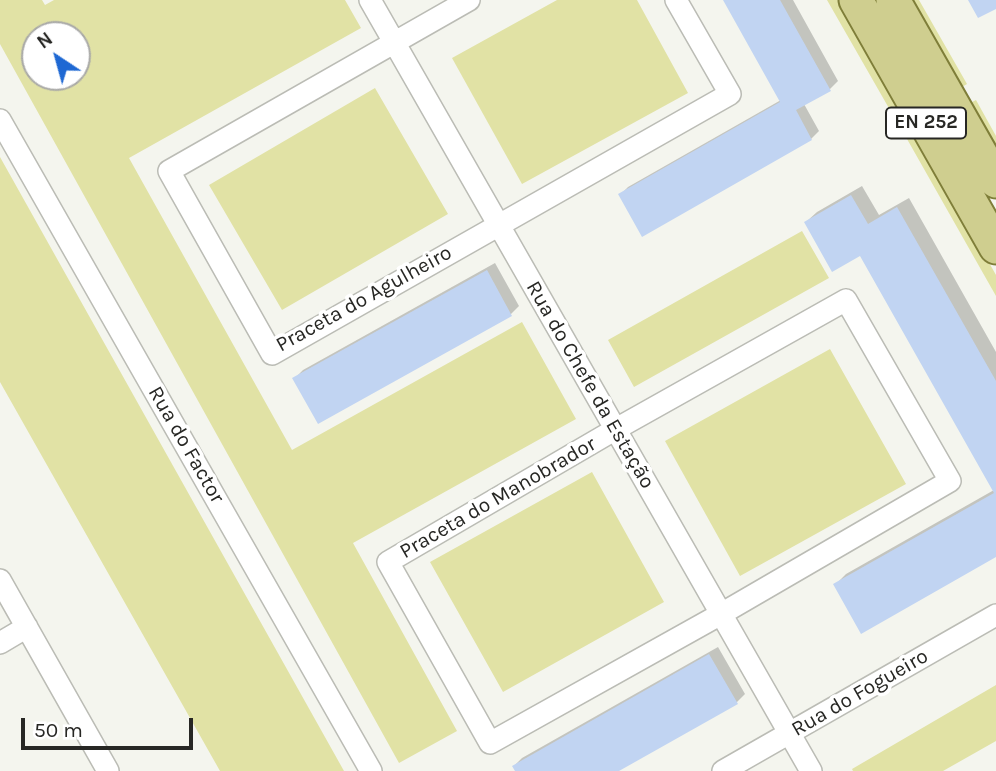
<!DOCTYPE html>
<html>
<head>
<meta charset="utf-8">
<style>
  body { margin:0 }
  #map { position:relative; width:996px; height:771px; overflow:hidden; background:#f4f5ee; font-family:Karla,sans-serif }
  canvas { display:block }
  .north { position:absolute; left:21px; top:21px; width:70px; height:70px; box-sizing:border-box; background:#fff; border:2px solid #a9a9a7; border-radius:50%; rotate:324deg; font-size:19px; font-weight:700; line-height:28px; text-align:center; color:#272724 }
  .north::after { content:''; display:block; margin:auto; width:24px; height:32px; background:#1e68d3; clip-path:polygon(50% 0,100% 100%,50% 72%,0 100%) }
  .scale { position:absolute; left:21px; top:718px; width:172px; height:32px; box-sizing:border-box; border:4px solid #272724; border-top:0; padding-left:9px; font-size:21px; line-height:24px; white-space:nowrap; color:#272724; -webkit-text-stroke:5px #fff; paint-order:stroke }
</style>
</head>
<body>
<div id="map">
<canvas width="996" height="771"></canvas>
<div class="north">N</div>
<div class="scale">50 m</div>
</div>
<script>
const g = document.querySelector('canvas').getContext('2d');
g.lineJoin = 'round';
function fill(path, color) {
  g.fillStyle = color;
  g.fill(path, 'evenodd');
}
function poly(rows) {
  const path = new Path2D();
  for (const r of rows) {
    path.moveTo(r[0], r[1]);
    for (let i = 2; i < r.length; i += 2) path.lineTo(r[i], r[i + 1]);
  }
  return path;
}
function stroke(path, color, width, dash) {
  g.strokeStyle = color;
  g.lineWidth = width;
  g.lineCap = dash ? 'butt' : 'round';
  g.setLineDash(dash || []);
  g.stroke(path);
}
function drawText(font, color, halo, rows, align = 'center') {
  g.font = font + ' Karla,sans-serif';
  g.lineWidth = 7;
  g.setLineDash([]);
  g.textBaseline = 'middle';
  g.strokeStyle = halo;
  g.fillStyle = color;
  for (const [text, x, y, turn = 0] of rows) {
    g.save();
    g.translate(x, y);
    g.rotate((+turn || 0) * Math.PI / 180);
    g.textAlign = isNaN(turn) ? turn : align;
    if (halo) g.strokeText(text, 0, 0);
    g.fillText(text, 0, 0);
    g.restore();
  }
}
fill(poly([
  [0,0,42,0,45,5,54,0,345,0,361,28,129,158,292,450,522,322,576,419,353,543,457,731,399,763,0,44],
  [35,35,77,35,77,77,35,77],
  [557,0,637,0,688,93,522,184,452,58],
  [827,0,841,0,908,119,898,124],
  [906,0,919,0,967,84,957,90],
  [375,88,448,214,282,310,209,185],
  [976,100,996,136,996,157,966,105],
  [916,134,996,275,996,296,907,139],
  [0,157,344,771,220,771,0,382],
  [802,231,829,278,634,387,608,340],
  [830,349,906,484,740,576,665,441],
  [592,472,664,602,503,692,430,562],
  [996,685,996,741,943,771,853,771,852,769]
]), '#e1e2a5');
fill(poly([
  [725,0,793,0,838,81,830,89,804,104,819,131,811,139,620,195,628,187,781,100],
  [862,186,879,215,909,198,996,352,996,555,835,585,846,574,994,490,860,253,806,222,817,212],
  [495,263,519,306,511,314,294,379,303,370],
  [718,647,745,694,737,702,616,771,517,771,514,766,522,758]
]), '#0003');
fill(poly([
  [723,0,780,0,831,91,796,110,812,140,642,237,618,194,780,102],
  [968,0,996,0,996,9,978,18],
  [851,195,868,224,897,207,996,381,996,557,861,634,833,584,994,493,860,256,832,272,804,222],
  [487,270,512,316,318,424,292,378],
  [709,654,738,704,619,771,515,771,512,766]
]), '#c1d4f2');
const street = poly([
  [370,0,811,771],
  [469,0,169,171,272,354,730,94,676,0],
  [0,120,371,771],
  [846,300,950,481,721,614,490,743,388,562,616,429,846,300],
  [0,580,108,771],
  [0,643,27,627],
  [723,771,996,615]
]);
const primary = poly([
  [856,0,996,247],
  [893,0,996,181]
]);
stroke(street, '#bbbcb5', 24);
stroke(primary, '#7f7e39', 37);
stroke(street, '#fff', 21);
stroke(primary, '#cfce8f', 33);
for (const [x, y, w] of [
  [926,123,80]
]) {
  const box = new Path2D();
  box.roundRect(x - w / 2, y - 15.5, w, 31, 5);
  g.fillStyle = '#fff';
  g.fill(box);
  stroke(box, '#272724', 2);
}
drawText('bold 19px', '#272724', null, [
  ["EN 252",926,123]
]);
drawText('21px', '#272724', '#fff', [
  ["Praceta do Agulheiro",364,299,-29],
  ["Rua do Chefe da Estação",590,385,60],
  ["Rua do Factor",186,445,60],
  ["Praceta do Manobrador",498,498,-30],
  ["Rua do Fogueiro",860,693,-30]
]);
</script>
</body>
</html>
